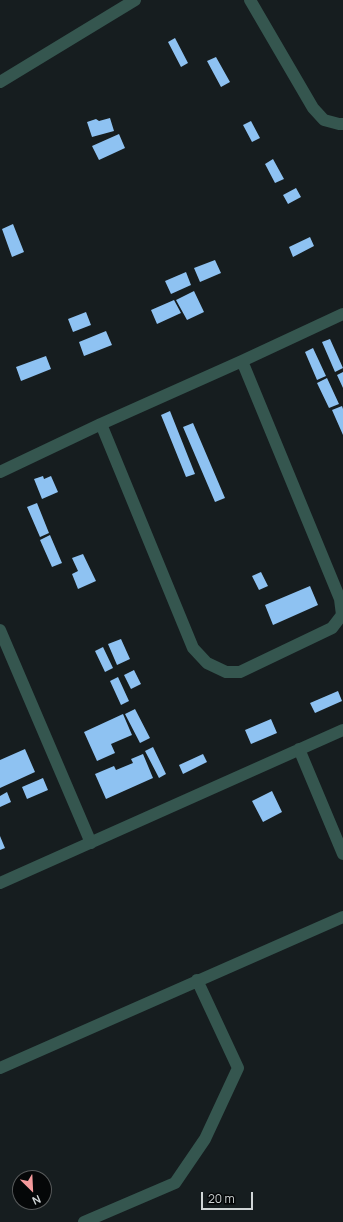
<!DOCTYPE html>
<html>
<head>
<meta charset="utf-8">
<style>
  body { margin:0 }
  #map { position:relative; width:343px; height:1222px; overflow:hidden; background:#161d1f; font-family:Manrope,sans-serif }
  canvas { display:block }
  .north { position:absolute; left:12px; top:1170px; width:40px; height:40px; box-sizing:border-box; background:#050708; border:1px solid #56595a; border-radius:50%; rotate:156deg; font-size:11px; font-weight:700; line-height:16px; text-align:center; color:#d0d5d6 }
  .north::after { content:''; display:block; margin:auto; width:14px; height:18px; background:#f59b9d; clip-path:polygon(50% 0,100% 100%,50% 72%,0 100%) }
  .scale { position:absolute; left:201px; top:1192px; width:52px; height:18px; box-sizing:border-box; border:2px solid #d0d5d6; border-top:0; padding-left:5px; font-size:12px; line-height:14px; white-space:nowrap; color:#d0d5d6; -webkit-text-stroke:3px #050708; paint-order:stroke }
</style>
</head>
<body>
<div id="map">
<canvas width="343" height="1222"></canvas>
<div class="north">N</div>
<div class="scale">20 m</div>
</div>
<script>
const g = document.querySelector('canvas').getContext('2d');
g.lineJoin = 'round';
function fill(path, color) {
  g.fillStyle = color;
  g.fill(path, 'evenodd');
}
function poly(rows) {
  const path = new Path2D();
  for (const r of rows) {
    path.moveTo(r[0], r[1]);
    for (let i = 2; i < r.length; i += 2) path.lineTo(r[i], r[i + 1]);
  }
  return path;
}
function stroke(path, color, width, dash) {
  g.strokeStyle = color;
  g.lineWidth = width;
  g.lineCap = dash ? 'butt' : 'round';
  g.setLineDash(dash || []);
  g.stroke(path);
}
fill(poly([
  [175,38,188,63,181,67,168,42],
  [216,57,230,82,221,87,207,61],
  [110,118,114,131,92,137,87,122,96,119,99,121],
  [251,121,260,138,252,142,243,125],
  [119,134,125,148,99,160,92,146],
  [273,159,284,179,275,183,265,164],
  [296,188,301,197,288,204,283,195],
  [13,224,24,252,12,257,2,229],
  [310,237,314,246,293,257,289,247],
  [215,260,221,273,200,282,194,268],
  [186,272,191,285,171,294,165,281],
  [194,291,204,312,187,320,176,300],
  [174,300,181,313,157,324,151,310],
  [86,312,91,325,73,332,68,319],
  [106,331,112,345,84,356,79,342],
  [330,339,343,368,335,372,322,342],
  [313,348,326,376,317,380,305,352],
  [46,356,51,369,21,381,16,367],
  [343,372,343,388,337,375],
  [327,378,339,404,329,408,317,383],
  [342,406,343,409,343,435,332,410],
  [170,411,195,474,186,477,161,415],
  [193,423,225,498,215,502,183,427],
  [43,476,44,479,51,476,58,492,42,499,34,479],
  [37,503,49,533,40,537,27,507],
  [50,535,62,563,52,567,40,540],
  [83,554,96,581,78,589,72,574,78,571,72,558],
  [261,572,268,586,259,590,252,576],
  [310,586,318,605,273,625,265,605],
  [121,639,130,659,117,665,108,644],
  [103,647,113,668,105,672,95,651],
  [134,670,141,684,131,689,124,675],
  [118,677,129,701,121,705,110,681],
  [338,691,342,701,315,713,310,703],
  [135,709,150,738,140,743,125,714],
  [123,714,132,735,111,744,115,753,97,761,84,732],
  [271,719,277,733,251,744,245,730],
  [153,747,166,774,159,778,145,751],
  [25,749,35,772,0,788,0,760],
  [143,754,153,778,106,799,95,774,114,766,116,770,133,763,131,759],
  [203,754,207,762,183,774,179,765],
  [43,778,48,790,27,799,22,787],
  [272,791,282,812,263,822,252,801],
  [7,792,11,802,0,807,0,796],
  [0,836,5,848,0,850]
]), '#8ec2f2');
stroke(poly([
  [250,0,313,108,324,120,339,124,343,124],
  [0,82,135,0],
  [101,424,193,648,207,663,226,672,240,672,332,628,342,615,340,599,242,361],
  [0,472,101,424,242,361,343,314],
  [0,630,91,843],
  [299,749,343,854],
  [0,883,343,730],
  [0,1068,343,917],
  [84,1222,175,1183,205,1139,238,1068,197,980]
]), '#35564f', 12);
</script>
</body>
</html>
